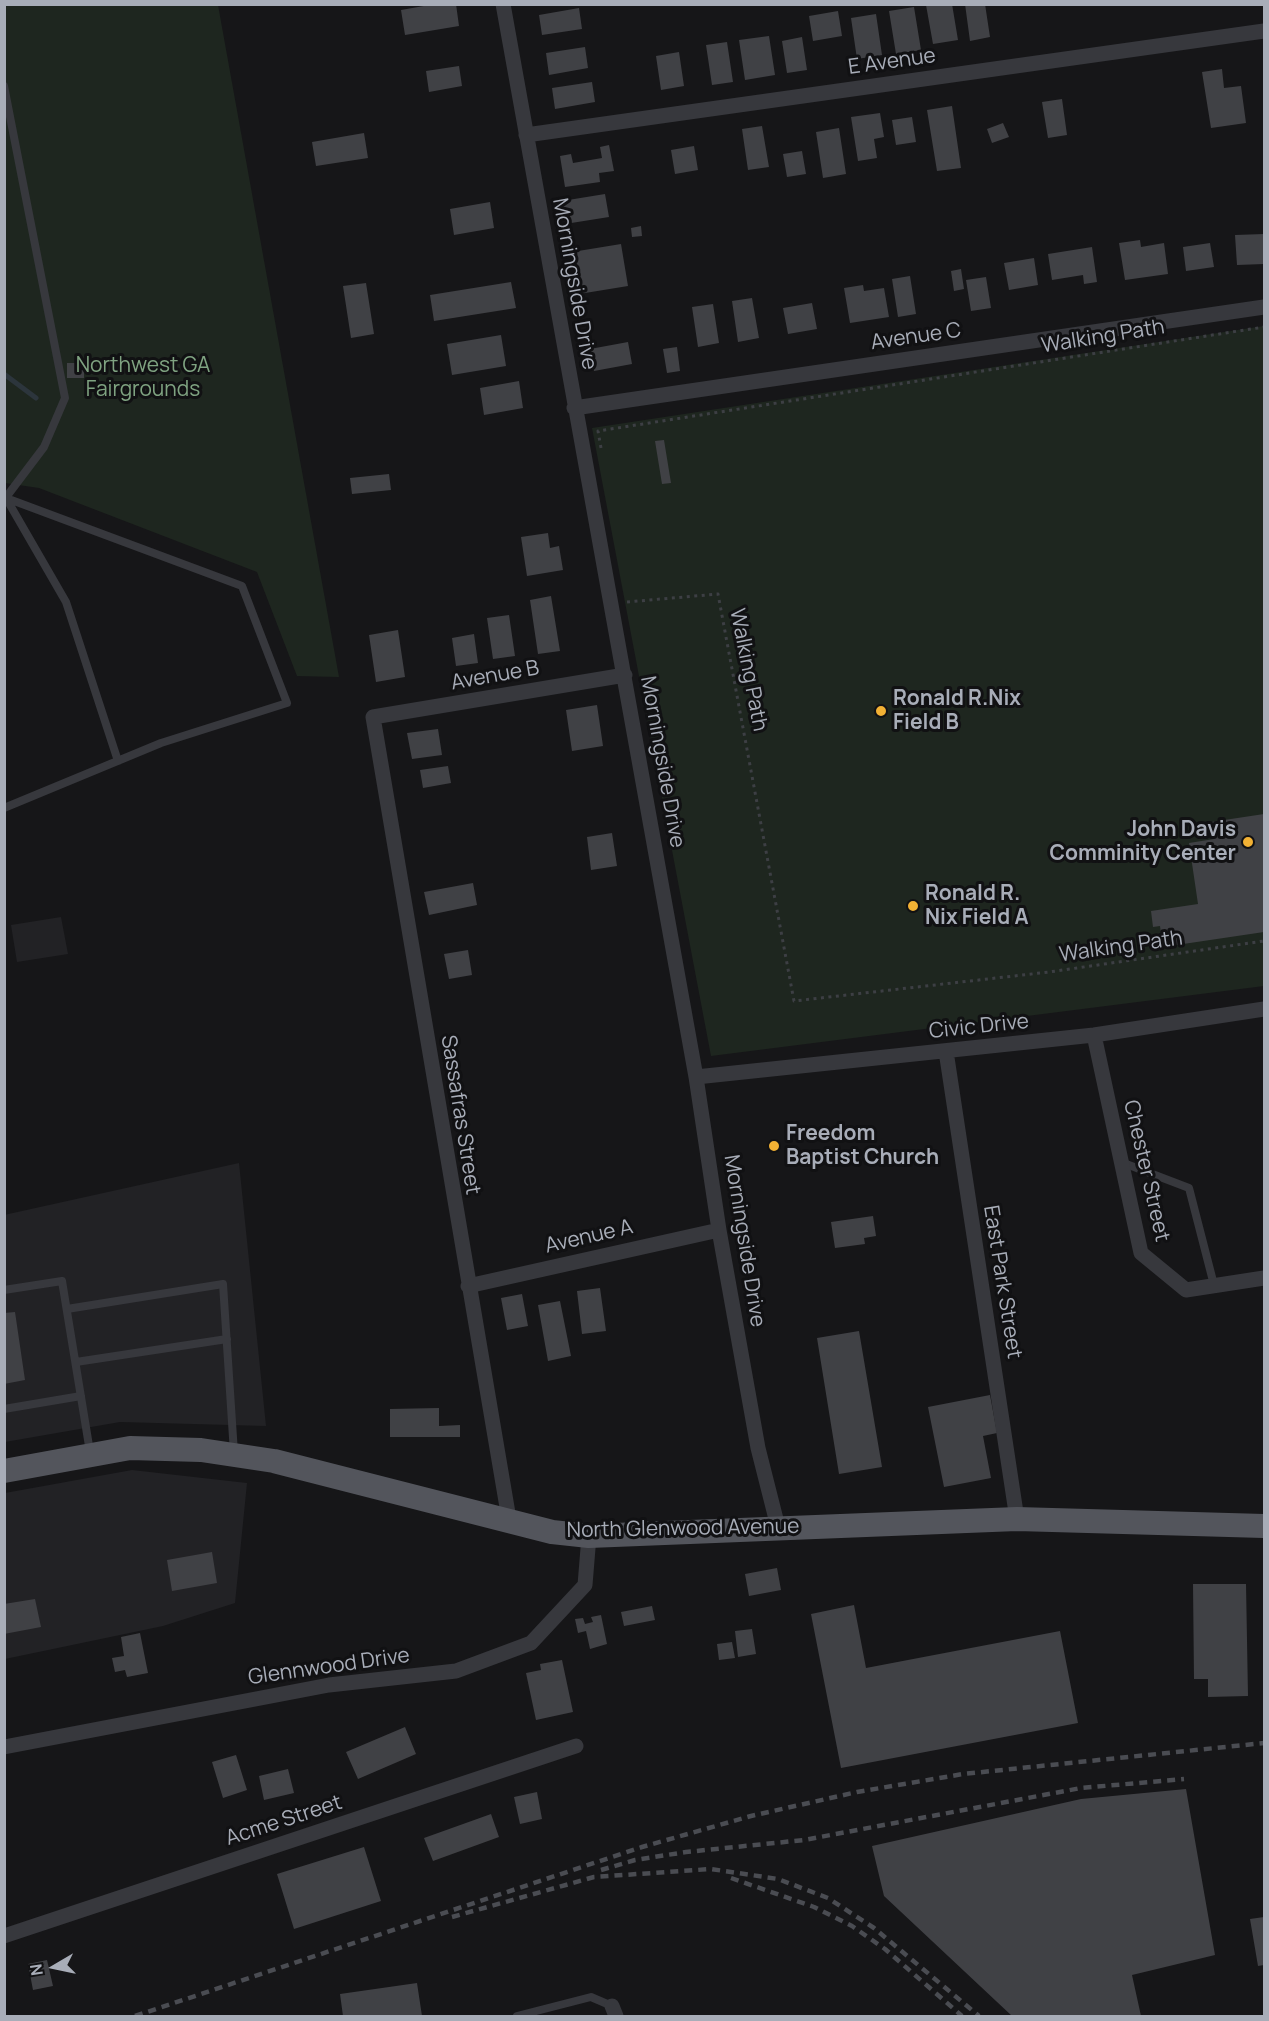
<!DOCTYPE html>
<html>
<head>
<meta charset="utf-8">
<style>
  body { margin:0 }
  #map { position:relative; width:1269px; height:2021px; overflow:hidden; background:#161618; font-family:Manrope,sans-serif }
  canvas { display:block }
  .frame { position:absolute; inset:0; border:6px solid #a8adb8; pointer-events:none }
  .north { position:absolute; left:24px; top:1937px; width:60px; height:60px; -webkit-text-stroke:4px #111113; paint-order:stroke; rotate:261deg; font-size:16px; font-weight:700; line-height:24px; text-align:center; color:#a8adb8 }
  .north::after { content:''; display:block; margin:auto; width:21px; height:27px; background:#a8adb8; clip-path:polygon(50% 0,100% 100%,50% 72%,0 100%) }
</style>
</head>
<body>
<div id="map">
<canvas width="1269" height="2021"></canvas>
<div class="frame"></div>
<div class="north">N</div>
</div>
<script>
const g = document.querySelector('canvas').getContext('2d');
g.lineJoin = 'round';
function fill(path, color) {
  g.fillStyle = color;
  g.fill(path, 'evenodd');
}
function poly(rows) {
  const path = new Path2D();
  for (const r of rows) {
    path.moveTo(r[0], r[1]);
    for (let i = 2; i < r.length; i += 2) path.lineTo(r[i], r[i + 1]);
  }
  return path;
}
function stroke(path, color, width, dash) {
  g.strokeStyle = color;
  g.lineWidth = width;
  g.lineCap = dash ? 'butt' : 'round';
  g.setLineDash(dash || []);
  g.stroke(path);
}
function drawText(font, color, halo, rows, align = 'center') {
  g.font = font + ' Manrope,sans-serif';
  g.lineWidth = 6;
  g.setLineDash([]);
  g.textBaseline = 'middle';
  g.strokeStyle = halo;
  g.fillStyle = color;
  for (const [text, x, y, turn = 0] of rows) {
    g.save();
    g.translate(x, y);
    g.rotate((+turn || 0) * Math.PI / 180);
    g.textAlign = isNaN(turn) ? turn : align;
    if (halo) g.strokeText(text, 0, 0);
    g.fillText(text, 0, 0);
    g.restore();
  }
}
fill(poly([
  [61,917,68,954,17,962,11,925],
  [239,1163,266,1426,120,1422,5,1442,4,1215],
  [132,1470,247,1483,235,1603,163,1626,5,1659,5,1493]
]), '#222225');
fill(poly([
  [5,5,218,5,339,677,297,676,257,572,39,488,5,483],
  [1264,326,1264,986,711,1056,592,428]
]), '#1e261f');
stroke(poly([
  [4,374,36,398]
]), '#2c353c', 5);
fill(poly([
  [435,4,456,4,459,26,405,35,401,10],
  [952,4,958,40,933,44,926,5],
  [965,4,985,4,990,37,970,41],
  [914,7,921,50,896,54,889,11],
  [579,8,582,29,542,35,539,15],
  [838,11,842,36,813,41,809,16],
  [876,14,882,55,857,59,851,18],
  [769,36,775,75,745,80,739,40],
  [802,37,807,70,787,73,782,41],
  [727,42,733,82,712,85,706,45],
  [585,47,588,68,549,75,546,53],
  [679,52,684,86,661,90,656,56],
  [459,66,462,86,429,92,426,71],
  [1222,69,1224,88,1241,86,1246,123,1211,128,1202,72],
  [592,82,595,102,555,109,552,88],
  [1062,99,1067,135,1048,138,1042,102],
  [952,106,961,168,937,171,927,110],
  [880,113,884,137,874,139,877,158,858,161,851,117],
  [912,117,916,142,896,145,892,120],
  [1003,123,1009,137,992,143,987,129],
  [762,126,769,167,748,170,742,129],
  [839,128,846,174,823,178,816,132],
  [364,133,368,158,316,166,312,142],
  [609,145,614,171,599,173,600,182,565,187,560,156,571,154,573,163,602,158,600,147],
  [694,146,698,170,675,174,671,150],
  [802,151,806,174,787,177,783,154],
  [605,194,609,217,565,224,562,201],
  [490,202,494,228,454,235,450,209],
  [641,226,642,236,632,237,631,228],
  [1264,234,1264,264,1237,265,1235,235],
  [1140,240,1141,247,1164,243,1168,274,1125,280,1119,243],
  [1210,243,1214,267,1186,271,1183,247],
  [621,244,628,286,579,294,572,252],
  [1092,247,1097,282,1084,284,1083,275,1052,280,1048,254],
  [1034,258,1038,285,1009,290,1004,263],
  [961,269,964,289,954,291,951,271],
  [910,276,916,314,898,317,892,279],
  [986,277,991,308,971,311,966,280],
  [511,282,516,308,434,321,430,295],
  [366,283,374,334,351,338,343,286],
  [863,285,864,291,884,288,889,317,850,323,844,288],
  [752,298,759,338,738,342,732,301],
  [812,303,817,329,788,334,783,308],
  [713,304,719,343,698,347,692,307],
  [501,335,506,366,452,375,447,344],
  [628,342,632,364,594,371,590,349],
  [677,347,680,371,667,373,663,349],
  [67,363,84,363,84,378,67,378],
  [519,381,523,408,484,415,480,388],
  [664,440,671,483,662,484,655,441],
  [389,474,391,490,352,494,350,478],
  [548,533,550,548,559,546,563,570,527,576,521,537],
  [551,596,560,651,538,654,530,600],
  [509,615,515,656,493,659,487,618],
  [398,630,405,677,376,682,369,635],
  [474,634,478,663,456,666,452,638],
  [597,705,603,746,572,751,566,710],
  [438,729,442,755,412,759,407,733],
  [448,766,451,783,423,788,420,770],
  [1264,814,1264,932,1163,947,1160,926,1153,927,1151,911,1198,904,1189,843,1214,839,1211,822],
  [612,833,617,866,591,870,587,837],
  [473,883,477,905,429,915,424,892],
  [468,950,472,975,449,979,444,954],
  [873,1216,876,1236,864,1238,865,1244,835,1248,831,1222],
  [600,1288,606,1331,582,1334,577,1291],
  [522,1294,528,1326,507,1330,501,1298],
  [560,1301,571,1356,548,1361,538,1305],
  [15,1312,25,1380,4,1384,4,1313],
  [859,1331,882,1467,839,1474,817,1338],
  [990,1395,997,1433,983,1436,991,1478,944,1487,928,1407],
  [439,1408,439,1426,460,1425,460,1437,390,1437,390,1409],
  [212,1552,217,1583,172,1591,167,1560],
  [777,1568,781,1590,749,1596,745,1574],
  [1193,1584,1246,1584,1248,1696,1208,1697,1208,1679,1194,1679],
  [35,1599,41,1627,4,1634,4,1604],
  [854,1605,866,1668,1060,1631,1078,1723,841,1768,811,1614],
  [652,1606,655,1620,624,1626,621,1612],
  [601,1615,607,1644,590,1649,586,1631,578,1633,575,1619,583,1618,585,1624,593,1622,591,1617],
  [752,1629,756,1654,738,1657,735,1631],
  [140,1633,148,1673,127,1677,125,1670,115,1672,112,1658,124,1656,121,1637],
  [732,1642,735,1658,719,1660,717,1644],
  [562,1660,573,1712,536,1720,526,1673,541,1670,540,1664],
  [405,1727,416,1754,358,1779,346,1752],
  [236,1755,247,1790,223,1798,212,1762],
  [288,1769,294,1793,264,1800,259,1776],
  [1186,1789,1215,1955,1132,1975,1141,2016,1012,2016,884,1896,872,1846,1081,1799],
  [537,1792,542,1819,520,1824,514,1797],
  [491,1814,499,1837,433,1861,424,1838],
  [364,1847,381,1901,294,1929,277,1874],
  [1264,1917,1264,1965,1258,1966,1250,1919],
  [47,1960,53,1986,33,1990,28,1964],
  [417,1983,422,2016,343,2016,340,1994]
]), '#404145');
stroke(poly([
  [601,448,598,431,1264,327],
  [627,602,718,594,794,1001,1049,972,1264,941]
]), '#3d3f44', 3, [3, 4.5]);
stroke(poly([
  [4,86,65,398,44,447,4,500],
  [6,498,66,602,118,761],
  [4,808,161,743,287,703,242,586,6,498],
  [1121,1162,1189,1188,1214,1285],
  [4,1290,62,1281,90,1452],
  [67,1309,223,1284,234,1453],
  [76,1362,227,1339],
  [4,1409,81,1396],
  [517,2016,591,1997,612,2006]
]), '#37383d', 8);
stroke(poly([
  [503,4,696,1077,719,1230,758,1448,778,1527],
  [526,135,1264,31],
  [574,408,1264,307],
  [1094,1035,1141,1253,1186,1290,1264,1278],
  [946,1051,1017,1519],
  [696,1077,1094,1035,1264,1009],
  [468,1286,719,1230],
  [509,1519,373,717,625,675],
  [4,1747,329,1685,456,1671,531,1643,585,1585,589,1536],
  [4,1936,576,1746],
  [612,2006,616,2016]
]), '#37383d', 15);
stroke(poly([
  [4,1471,130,1448,201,1450,274,1461,552,1532,589,1536,1017,1519,1264,1526]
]), '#53555c', 24);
stroke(poly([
  [601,1870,635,1860,686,1852,804,1840,1081,1788,1184,1779],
  [731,1878,814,1907,852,1926,885,1949,962,2016],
  [452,1917,594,1877,711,1869,778,1879,828,1898,874,1928,979,2016],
  [135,2016,642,1847,751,1816,857,1792,963,1774,1264,1743]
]), '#4a4c52', 4.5, [8, 6]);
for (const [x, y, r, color] of [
  [881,711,6,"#f2b134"],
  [1248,842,6,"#f2b134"],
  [913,906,6,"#f2b134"],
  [774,1146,6,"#f2b134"]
]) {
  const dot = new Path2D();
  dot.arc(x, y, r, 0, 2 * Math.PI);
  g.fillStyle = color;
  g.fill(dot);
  stroke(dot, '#111113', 2);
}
drawText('21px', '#a8adb8', '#111113', [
  ["E Avenue",892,62,-8],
  ["Morningside Drive",574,284,80],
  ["Avenue C",916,337,-8],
  ["Walking Path",1103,337,-9],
  ["Walking Path",748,670,79],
  ["Avenue B",495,676,-10],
  ["Morningside Drive",662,762,80],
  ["Walking Path",1121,947,-8],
  ["Civic Drive",979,1027,-6],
  ["Sassafras Street",460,1115,81],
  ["Chester Street",1146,1171,77],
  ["Avenue A",589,1237,-13],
  ["Morningside Drive",744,1241,81],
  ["East Park Street",1002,1282,81],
  ["North Glenwood Avenue",683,1529,-1],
  ["Glennwood Drive",329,1667,-8],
  ["Acme Street",284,1821,-18]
]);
drawText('21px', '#7fa381', '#111113', [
  ["Northwest GA",143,366],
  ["Fairgrounds",143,390]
]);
drawText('bold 21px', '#a8adb8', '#111113', [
  ["Ronald R.Nix",893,699],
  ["Field B",893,723],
  ["John Davis",1236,830,"right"],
  ["Comminity Center",1236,854,"right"],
  ["Ronald R.",925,894],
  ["Nix Field A",925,918],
  ["Freedom",786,1134],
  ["Baptist Church",786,1158]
], 'left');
</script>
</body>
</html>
